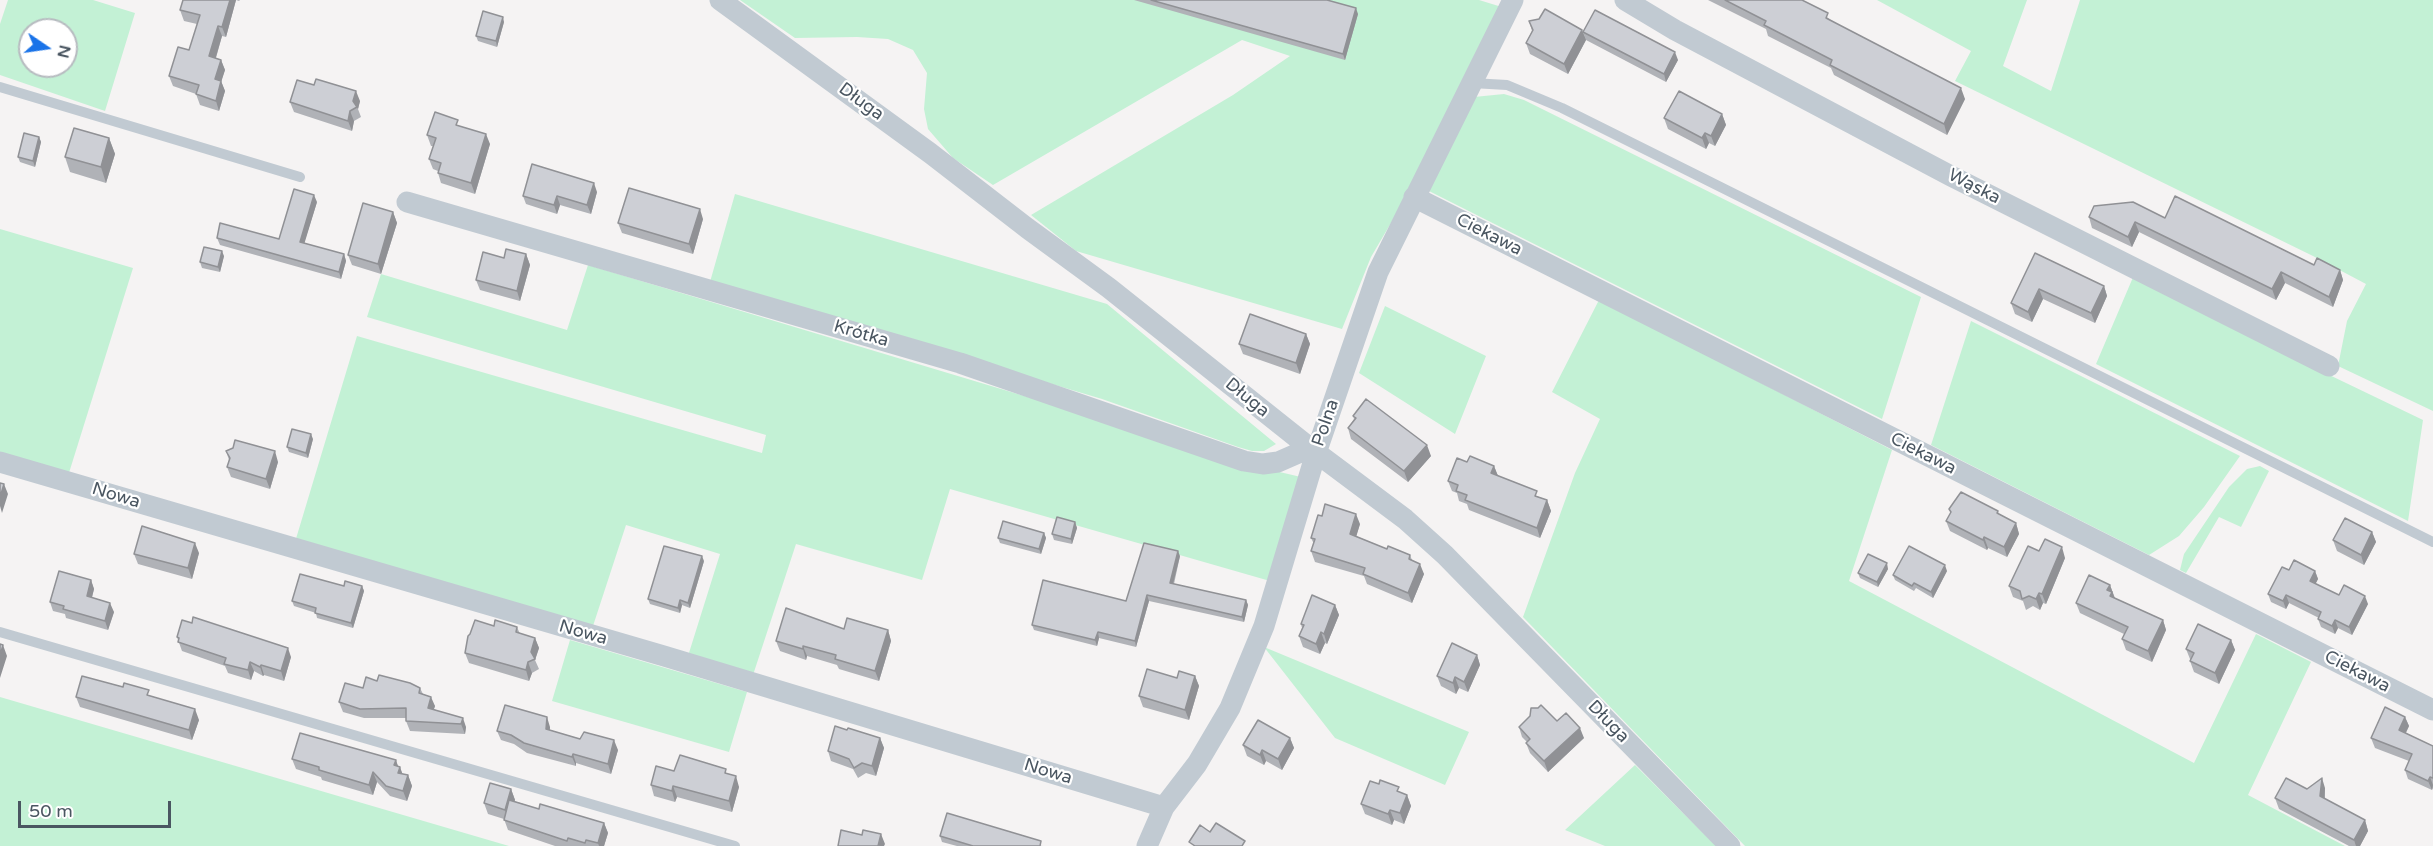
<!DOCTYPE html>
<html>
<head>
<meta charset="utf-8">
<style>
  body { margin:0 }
  #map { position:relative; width:2433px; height:846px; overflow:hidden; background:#f5f3f3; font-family:"Varela Round",sans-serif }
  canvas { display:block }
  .north { position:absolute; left:18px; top:18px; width:60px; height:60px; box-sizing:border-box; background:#fff; border:2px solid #b7bbc0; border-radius:50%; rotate:103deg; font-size:16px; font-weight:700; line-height:24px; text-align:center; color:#4a5661 }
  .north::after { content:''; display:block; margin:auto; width:21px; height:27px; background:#1a73e8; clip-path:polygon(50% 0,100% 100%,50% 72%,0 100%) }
  .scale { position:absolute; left:18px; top:801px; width:153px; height:27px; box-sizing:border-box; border:3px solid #4a5661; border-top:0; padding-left:8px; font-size:18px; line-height:21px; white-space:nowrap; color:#4a5661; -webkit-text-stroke:4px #fff; paint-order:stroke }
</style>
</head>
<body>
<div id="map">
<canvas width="2433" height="846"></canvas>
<div class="north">N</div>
<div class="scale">50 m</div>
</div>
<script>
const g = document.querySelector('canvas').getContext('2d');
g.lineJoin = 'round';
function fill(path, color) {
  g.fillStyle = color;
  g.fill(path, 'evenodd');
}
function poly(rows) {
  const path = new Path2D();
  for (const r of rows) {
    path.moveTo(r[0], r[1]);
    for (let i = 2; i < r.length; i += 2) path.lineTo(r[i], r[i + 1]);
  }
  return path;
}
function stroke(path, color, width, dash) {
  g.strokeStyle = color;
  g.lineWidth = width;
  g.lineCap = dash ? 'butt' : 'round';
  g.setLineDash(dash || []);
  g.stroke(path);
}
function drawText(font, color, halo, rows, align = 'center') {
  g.font = font + ' "Varela Round",sans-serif';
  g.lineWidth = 4.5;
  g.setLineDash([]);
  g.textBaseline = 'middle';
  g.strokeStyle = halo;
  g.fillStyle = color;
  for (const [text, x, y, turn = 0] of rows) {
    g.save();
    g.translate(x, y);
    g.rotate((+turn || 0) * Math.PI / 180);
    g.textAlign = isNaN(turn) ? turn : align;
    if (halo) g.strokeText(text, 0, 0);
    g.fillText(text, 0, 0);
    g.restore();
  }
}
fill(poly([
  [8,0,93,0,135,13,105,111,0,75,0,24],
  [30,30,66,30,66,66,30,66],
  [740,0,1479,0,1505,8,1429,158,1371,257,1342,329,1076,251,1031,215,1233,95,1290,56,1242,40,993,185,953,158,928,129,924,109,927,73,913,50,888,39,857,37,795,38],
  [1877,0,2027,0,2003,66,2051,91,2080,0,2433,0,2433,411,2338,366,2347,321,2366,284,2313,256,1955,81,1971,51],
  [1504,94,1524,100,1921,297,1882,419,1425,189,1474,97],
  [735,194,1107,304,1276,444,1264,451,1252,451,1238,447,1102,399,710,282],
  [0,229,133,268,68,476,0,456],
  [588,265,1271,470,1301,477,1270,581,950,489,922,580,796,544,753,675,688,656,720,554,626,525,592,629,295,542,357,336,762,453,766,435,367,317,381,274,567,330],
  [2134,275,2319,370,2423,420,2408,521,2096,364],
  [1599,300,1892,450,1849,581,2194,763,2256,634,2311,662,2248,795,2345,846,1745,846,1523,617,1575,473,1600,419,1552,392],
  [1385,306,1486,356,1455,434,1359,373],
  [1971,321,2095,383,2240,456,2204,507,2179,536,2149,555,1931,445],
  [2260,466,2269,471,2241,527,2219,517,2186,573,2180,570,2184,554,2229,487,2247,469],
  [570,640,747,692,729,752,552,701],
  [1264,647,1469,732,1445,785,1335,738],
  [0,697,509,846,0,846],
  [1635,765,1716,846,1605,846,1565,830]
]), '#c3f1d5');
stroke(poly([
  [1472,83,1507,85,1562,108,2433,542],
  [0,87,300,177],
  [0,632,735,846]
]), '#c1cad2', 10);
stroke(poly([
  [720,0,930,153,1027,228,1109,288,1310,448,1405,519,1445,555,1730,846],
  [1625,0,1675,30,1951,176,2329,366],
  [1414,197,2433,710],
  [407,202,960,363,1244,461,1263,464,1278,462,1310,448],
  [0,462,664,656,1164,807],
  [1147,846,1164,807,1197,764,1230,708,1264,626,1316,453,1378,272,1513,0]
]), '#c1cad2', 21);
fill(poly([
  [183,0,240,0,239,1,236,0,226,37,222,36,216,58,221,60,225,70,221,81,225,91,219,111,200,105,196,94,173,86,169,76,189,50,197,24,184,21,180,10],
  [1134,0,1327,0,1358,14,1345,60],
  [1708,0,1802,0,1831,20,1965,99,1947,135,1834,75,1831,68,1768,36,1766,29],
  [1529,21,1582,30,1586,40,1568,74,1530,54,1526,43,1532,31],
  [504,22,497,47,478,41,476,36],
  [1583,32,1678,60,1666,82,1586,40],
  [360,101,358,109,361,117,354,121,352,131,294,112,290,102],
  [1722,114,1726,125,1715,146,1709,143,1706,149,1668,129,1664,118],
  [460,126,490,144,475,194,441,183,438,173,438,171,433,169,429,159,433,146,431,146,427,135],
  [39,137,41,142,35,167,20,162,18,157],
  [109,138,115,154,106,183,70,172,65,157],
  [597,192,591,214,560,205,557,214,526,204,523,196],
  [317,202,304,243,344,254,346,261,341,279,220,245,217,238,279,239],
  [393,212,397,223,381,274,352,265,348,255],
  [2089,217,2165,218,2314,265,2340,270,2343,280,2333,307,2285,283,2276,300,2139,232,2132,247,2092,228],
  [703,219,693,254,622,233,618,223],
  [2035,253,2104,286,2107,296,2095,323,2043,299,2032,322,2015,314,2011,303],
  [526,254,530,265,520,301,480,290,476,280],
  [224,256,220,272,202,268,200,262],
  [1306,334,1310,344,1300,374,1243,354,1239,344],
  [1353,416,1431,456,1408,482,1351,439,1348,428,1354,419],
  [313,439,308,458,289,452,287,447],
  [226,451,278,462,270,489,231,477,227,467,229,460],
  [1467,462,1494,466,1498,476,1539,497,1547,500,1551,511,1540,538,1469,510,1467,504,1459,501,1457,493,1452,491,1448,481],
  [1998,511,1999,515,2016,523,2019,534,2007,557,1988,548,1987,550,1950,531,1946,521],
  [1075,522,1077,528,1072,544,1054,540,1052,534],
  [1360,524,1356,536,1387,549,1410,555,1412,560,1424,574,1412,603,1367,584,1364,576,1315,562,1311,551,1314,544,1311,538],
  [2372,532,2376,542,2364,565,2337,551,2333,540],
  [1044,533,1046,538,1041,554,1000,543,998,538],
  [2039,551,2065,558,2046,604,2043,603,2040,610,2033,606,2026,610,2023,601,2013,597,2009,586],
  [199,553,192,579,138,564,134,554],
  [1180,556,1174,584,1246,600,1248,605,1244,622,1149,601,1136,647,1099,638,1097,646,1034,630,1032,625,1126,601],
  [704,561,690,608,682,605,680,613,650,604,648,599],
  [1888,569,1878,587,1860,578,1858,573],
  [2289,570,2315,571,2318,579,2315,584,2339,595,2368,604,2352,635,2338,628,2335,634,2321,627,2318,619,2319,618,2289,603,2286,609,2271,602,2268,594],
  [1947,571,1933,598,1916,588,1914,591,1895,580,1893,575],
  [91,580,94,589,92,597,114,612,108,630,66,618,65,614,53,611,50,602],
  [2110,585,2115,598,2163,620,2166,630,2152,662,2126,650,2122,639,2124,634,2080,613,2076,603],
  [344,586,362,586,364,591,353,628,317,618,316,613,294,606,292,601],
  [1335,605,1339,615,1327,644,1325,643,1320,654,1303,647,1299,636,1302,628,1301,624],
  [494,626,517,627,520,634,535,638,539,648,535,660,539,669,532,673,529,681,469,663,465,653],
  [844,629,888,630,891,641,879,681,839,669,837,665,807,656,806,660,780,651,776,641],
  [177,637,291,657,284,681,264,675,263,676,254,671,251,680,228,673,225,666,182,651],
  [2231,640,2235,650,2219,684,2194,672,2190,661,2191,660,2190,659,2186,649],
  [1477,655,1480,665,1468,692,1459,688,1456,694,1441,686,1437,676],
  [1195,676,1199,686,1189,720,1143,707,1139,696,1177,678],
  [377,681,420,688,423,694,435,706,434,709,466,727,465,734,410,731,406,721,406,718,364,718,343,712,339,702,363,688],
  [151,696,199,720,192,740,80,707,76,697],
  [2405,717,2409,726,2406,733,2433,746,2433,788,2432,790,2408,779,2405,770,2409,761,2375,748,2371,738],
  [1557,721,1584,738,1548,772,1530,753,1526,743,1527,742,1522,737,1519,727],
  [550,727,550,730,618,750,611,774,576,763,576,766,527,753,514,744,501,740,497,731],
  [847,730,880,738,884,748,876,776,866,773,858,778,853,769,831,761,828,751],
  [1290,738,1294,748,1282,770,1266,761,1264,765,1247,756,1243,745],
  [292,759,396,760,398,766,400,767,402,774,408,775,412,786,407,801,390,796,377,782,373,795,322,780,321,777,296,769],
  [674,771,728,774,739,787,732,812,677,797,675,802,654,796,651,785],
  [2325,788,2325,799,2365,820,2368,831,2360,846,2349,846,2279,809,2275,798,2307,789],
  [511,789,515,800,514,801,539,809,604,823,608,833,604,846,555,846,508,830,504,819,488,814,484,803],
  [1401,793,1407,795,1411,806,1404,824,1394,820,1392,825,1365,814,1361,804],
  [940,836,1043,846,957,846,942,842]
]), '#b0b2b7');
fill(poly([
  [230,0,236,0,226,37,222,27],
  [1356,8,1358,14,1345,60,1343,54],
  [503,17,504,22,497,47,496,41],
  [218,26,222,36,213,67,209,56],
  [1582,30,1586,40,1568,74,1564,64],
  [1675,52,1678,60,1666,82,1664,74],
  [221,60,225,70,219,89,215,79],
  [221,81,225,91,219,111,216,101],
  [1961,88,1965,99,1947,135,1944,124],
  [356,91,360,101,358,109,353,101],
  [350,111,354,121,352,131,348,121],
  [1722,114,1726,125,1715,146,1711,136],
  [1705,133,1709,143,1706,149,1702,138],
  [486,134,490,144,475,194,471,183],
  [39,137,41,142,35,167,33,161],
  [109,138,115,154,106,183,101,167],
  [594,183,597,192,591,214,587,205],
  [314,195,317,202,303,248,300,242],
  [557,196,560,205,557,214,554,205],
  [700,209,703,219,693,254,689,244],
  [393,212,397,223,381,274,378,264],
  [2135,222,2139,232,2132,247,2128,237],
  [222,251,224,256,220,272,218,267],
  [344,254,346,261,341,279,339,272],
  [526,254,530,265,520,301,517,291],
  [2340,270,2343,280,2333,307,2329,297],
  [2281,272,2285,283,2276,300,2272,289],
  [2104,286,2107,296,2095,323,2091,313],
  [2039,289,2043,299,2032,322,2028,312],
  [1306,334,1310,344,1300,374,1296,363],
  [311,434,313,439,308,458,306,453],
  [1427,445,1431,456,1408,482,1404,471],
  [275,451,278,462,270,489,266,479],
  [1494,466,1498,476,1491,473],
  [4,484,8,494,2,513,0,506,0,497],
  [1547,500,1551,511,1540,538,1537,528],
  [1356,514,1360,524,1354,544,1350,534],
  [1075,522,1077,528,1072,544,1071,539],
  [2016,523,2019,534,2007,557,2004,547],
  [2372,532,2376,542,2364,565,2361,555],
  [1044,533,1046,538,1041,554,1039,549],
  [1984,537,1988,548,1987,550,1983,540],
  [195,543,199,553,192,579,188,568],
  [2062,547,2065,558,2046,604,2042,594],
  [1178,551,1180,556,1172,588,1170,583],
  [702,556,704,561,690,608,688,603],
  [1887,563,1888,569,1878,587,1877,582],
  [1420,564,1424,574,1412,603,1408,593],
  [1945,565,1947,571,1933,598,1931,592],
  [2315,571,2318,579,2313,589,2310,581],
  [91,580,94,589,90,605,87,596],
  [2110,585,2116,602,2114,607,2107,590],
  [362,586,364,591,353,628,351,623],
  [2039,593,2043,603,2040,610,2036,599],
  [1147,595,1149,601,1136,647,1135,641],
  [2286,595,2289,603,2286,609,2283,601],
  [2365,596,2368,604,2352,635,2349,627],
  [680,600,682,605,680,613,678,608],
  [1246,600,1248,605,1244,622,1242,617],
  [110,603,114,612,108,630,105,621],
  [1335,605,1339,615,1327,644,1324,634],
  [2163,620,2166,630,2152,662,2148,651],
  [2335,620,2338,628,2335,634,2332,626],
  [888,630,891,641,879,681,875,671],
  [1098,632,1099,638,1097,646,1095,640],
  [1321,632,1325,643,1320,654,1316,644],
  [535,638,539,648,535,660,531,652],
  [2231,640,2235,650,2219,684,2215,673],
  [3,645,7,656,0,678,0,655],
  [803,646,807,656,806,660,803,649],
  [288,648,291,657,284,681,281,671],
  [1477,655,1480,665,1468,692,1464,682],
  [250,662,254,671,251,680,248,670],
  [528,662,532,673,529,681,526,670],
  [261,665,264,675,263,676,260,667],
  [1195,676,1199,686,1189,720,1185,710],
  [1455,677,1459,688,1456,694,1453,683],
  [431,697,435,706,431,717,428,708],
  [195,709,199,720,192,740,189,730],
  [547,717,550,727,549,738,546,729],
  [2405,717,2409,726,2402,740,2399,730],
  [463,718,466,727,465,734,461,724],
  [1580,728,1584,738,1548,772,1544,761],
  [880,738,884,748,876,776,872,766],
  [1290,738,1294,748,1282,770,1278,759],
  [614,740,618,750,611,774,608,764],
  [1262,750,1266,761,1264,765,1260,755],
  [573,754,576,763,576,766,572,757],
  [396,760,399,770,400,767,404,778,402,783,394,765],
  [373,772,377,782,373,795,369,785],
  [408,775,412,786,407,801,403,791],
  [736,776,739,787,732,812,729,801],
  [2430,777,2433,785,2432,790,2428,781],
  [2322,778,2325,788,2324,807,2320,796],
  [673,786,677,797,675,802,672,791],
  [511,789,515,800,509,820,505,810],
  [1407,795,1411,806,1404,824,1400,813],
  [1390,810,1394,820,1392,825,1388,814],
  [2365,820,2368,831,2360,846,2356,846,2354,840],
  [604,823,608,833,604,846,599,846,598,843],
  [881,834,885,844,884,846,878,846]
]), '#909195');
const building = poly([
  [183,0,230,0,222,27,218,26,209,56,221,60,215,79,221,81,216,101,196,94,199,85,169,76,178,47,189,50,200,15,180,10,183,0],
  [1151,0,1327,0,1356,8,1343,54,1151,0],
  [1725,0,1802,0,1828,13,1826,18,1961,88,1944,124,1830,65,1832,60,1764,25,1766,21,1725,0],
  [1545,9,1582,30,1564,64,1526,43,1533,30,1529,21,1539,19,1545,9],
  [1595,10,1675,52,1664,74,1583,32,1595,10],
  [483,11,503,17,496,41,476,36,483,11],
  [316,79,356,91,353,101,357,107,350,111,348,121,290,102,297,80,314,85,316,79],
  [1679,91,1722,114,1711,136,1705,133,1702,138,1664,118,1679,91],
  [435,112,458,120,456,125,486,134,471,183,438,173,441,163,429,159,436,138,427,135,435,112],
  [74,128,109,138,101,167,65,157,74,128],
  [24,133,39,137,33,161,18,157,24,133],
  [532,164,594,183,587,205,557,196,554,205,523,196,532,164],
  [629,188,700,209,689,244,618,223,629,188],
  [294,189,314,195,300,242,344,254,339,272,217,238,220,223,279,239,294,189],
  [2175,196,2314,265,2317,258,2340,270,2329,297,2281,272,2272,289,2135,222,2128,237,2089,217,2094,206,2133,202,2165,218,2175,196],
  [363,203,393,212,378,264,348,255,363,203],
  [204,247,222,251,218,267,200,262,204,247],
  [506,249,526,254,517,291,476,280,483,252,504,258,506,249],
  [2035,253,2104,286,2091,313,2039,289,2028,312,2011,303,2035,253],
  [1250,314,1306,334,1296,363,1239,344,1250,314],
  [1366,399,1427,445,1404,471,1348,428,1356,418,1353,416,1366,399],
  [292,429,311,434,306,453,287,447,292,429],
  [235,440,275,451,266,479,227,467,230,458,226,451,233,448,235,440],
  [1470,456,1494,466,1491,473,1537,491,1535,496,1547,500,1537,528,1465,500,1467,495,1456,491,1458,485,1448,481,1457,458,1467,462,1470,456],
  [0,483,4,484,0,497,0,483],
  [1961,492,1998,511,1997,513,2016,523,2004,547,1984,537,1983,540,1946,521,1951,512,1949,509,1961,492],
  [1325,504,1356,514,1350,534,1387,549,1388,546,1410,555,1409,559,1420,564,1408,593,1363,574,1365,568,1311,551,1315,539,1311,538,1318,515,1322,516,1325,504],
  [1057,517,1075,522,1071,539,1052,534,1057,517],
  [2345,518,2372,532,2361,555,2333,540,2345,518],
  [1003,521,1044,533,1039,549,998,538,1003,521],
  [142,526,195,543,188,568,134,554,142,526],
  [2045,539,2062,547,2042,594,2039,593,2036,599,2029,596,2022,599,2020,591,2009,586,2028,546,2039,551,2045,539],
  [1144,543,1178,551,1170,583,1246,600,1242,617,1147,595,1135,641,1098,632,1095,640,1032,625,1043,580,1126,601,1144,543],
  [664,546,702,556,688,603,680,600,678,608,648,599,664,546],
  [1909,546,1945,565,1931,592,1914,583,1912,586,1893,575,1909,546],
  [1868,554,1887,563,1877,582,1858,573,1868,554],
  [2294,560,2315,571,2310,581,2339,595,2344,585,2365,596,2349,627,2335,620,2332,626,2318,619,2321,612,2286,595,2283,601,2268,594,2282,567,2289,570,2294,560],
  [59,571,91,580,87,596,110,603,105,621,63,609,64,606,50,602,59,571],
  [300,574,344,586,345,581,362,586,351,623,315,613,316,608,292,601,300,574],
  [2089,575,2110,585,2107,590,2112,592,2110,596,2163,620,2148,651,2122,639,2128,627,2076,603,2089,575],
  [1312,595,1335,605,1324,634,1321,632,1316,644,1299,636,1304,625,1301,624,1312,595],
  [786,608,844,629,847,618,888,630,875,671,835,659,836,655,803,646,803,649,776,641,786,608],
  [193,617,288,648,281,671,261,665,260,667,250,662,248,670,224,664,226,658,178,642,179,638,177,637,182,620,192,623,193,617],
  [475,620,494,626,495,620,517,627,516,632,535,638,531,652,535,659,528,662,526,670,465,653,468,636,470,634,475,620],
  [2198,624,2231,640,2215,673,2190,661,2194,653,2186,649,2198,624],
  [1452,643,1477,655,1464,682,1455,677,1453,683,1437,676,1452,643],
  [0,644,3,645,0,655,0,644],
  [1147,669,1177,678,1179,671,1195,676,1185,710,1139,696,1147,669],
  [379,675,410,683,420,688,419,693,431,697,428,708,463,718,461,724,406,721,406,708,360,709,339,702,345,683,363,688,366,677,377,681,379,675],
  [82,676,123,687,124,683,149,690,147,695,195,709,189,730,76,697,82,676],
  [505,705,547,717,546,729,580,739,584,732,614,740,608,764,573,754,572,757,524,743,511,735,497,731,505,705],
  [1541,705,1557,721,1566,713,1580,728,1544,761,1526,743,1530,739,1519,727,1530,716,1531,708,1538,708,1541,705],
  [2385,707,2405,717,2399,730,2433,746,2433,778,2430,777,2428,781,2405,770,2412,754,2371,738,2385,707],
  [1258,720,1290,738,1278,759,1262,750,1260,755,1243,745,1258,720],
  [835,726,847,730,848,728,880,738,872,766,862,763,854,768,849,759,828,751,835,726],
  [300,733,396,760,394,765,400,767,398,773,408,775,403,791,386,786,373,772,369,785,319,770,319,767,292,759,300,733],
  [680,755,726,769,725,773,736,776,729,801,673,786,672,791,651,785,656,766,674,771,680,755],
  [2286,778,2307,789,2322,778,2320,796,2365,820,2354,840,2275,798,2286,778],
  [1380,780,1399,787,1397,791,1407,795,1400,813,1390,810,1388,814,1361,804,1370,781,1379,784,1380,780],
  [490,783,511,789,505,810,484,803,490,783],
  [509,800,539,809,540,804,604,823,598,843,586,840,585,843,568,838,567,841,504,820,509,800],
  [947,813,1041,841,1040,846,973,846,940,836,947,813],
  [1216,823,1245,841,1242,846,1195,846,1189,842,1200,825,1210,832,1216,823],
  [841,830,862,835,863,830,881,834,878,846,838,846,841,830]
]);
fill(building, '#cdcfd5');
stroke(building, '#909195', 1.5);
drawText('18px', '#4a5661', '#fff', [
  ["Długa",861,102,36],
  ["Wąska",1974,187,27],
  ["Ciekawa",1489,235,27],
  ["Krótka",861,334,16],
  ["Długa",1247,398,39],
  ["Polna",1326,423,-71],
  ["Ciekawa",1923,454,27],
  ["Nowa",116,496,17],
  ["Nowa",583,633,16],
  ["Ciekawa",2357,672,27],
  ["Długa",1608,722,46],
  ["Nowa",1048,772,17]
]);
</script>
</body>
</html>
